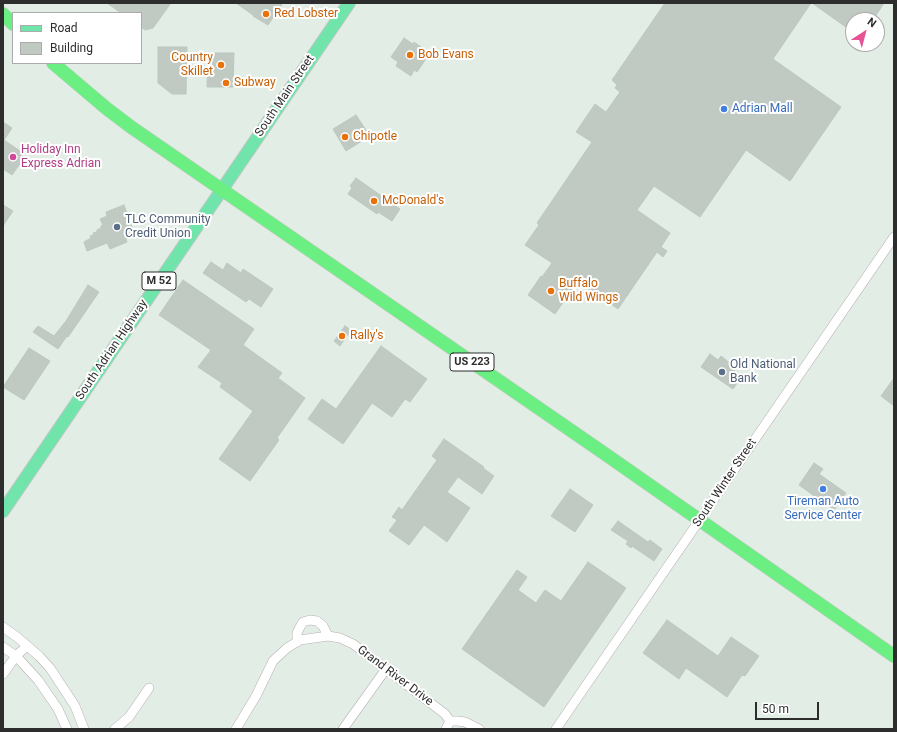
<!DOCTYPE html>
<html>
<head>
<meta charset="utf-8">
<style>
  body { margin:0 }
  #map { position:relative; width:897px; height:732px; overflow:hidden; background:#e2ede5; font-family:Roboto,sans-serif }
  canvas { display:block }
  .frame { position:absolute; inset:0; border:4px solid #2d2d2d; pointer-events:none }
  .legend { position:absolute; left:12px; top:12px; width:130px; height:52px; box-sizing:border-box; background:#fff; border:1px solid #ababab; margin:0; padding:5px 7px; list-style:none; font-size:12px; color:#2d2d2d }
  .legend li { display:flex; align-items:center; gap:8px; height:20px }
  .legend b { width:20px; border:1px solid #ababab }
  .north { position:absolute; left:845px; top:12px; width:40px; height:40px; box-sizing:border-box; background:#fff; border:1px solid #ababab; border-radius:50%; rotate:36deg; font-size:11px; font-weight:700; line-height:16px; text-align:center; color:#2d2d2d }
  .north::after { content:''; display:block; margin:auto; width:14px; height:18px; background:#e85395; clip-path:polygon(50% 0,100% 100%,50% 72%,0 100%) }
  .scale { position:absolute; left:755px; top:702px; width:64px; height:18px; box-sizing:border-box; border:2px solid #2d2d2d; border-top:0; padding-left:5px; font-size:12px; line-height:14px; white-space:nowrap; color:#2d2d2d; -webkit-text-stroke:3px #fff; paint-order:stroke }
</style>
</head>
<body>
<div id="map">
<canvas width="897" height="732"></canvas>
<div class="frame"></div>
<ul class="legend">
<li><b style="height:5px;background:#70e4ab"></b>Road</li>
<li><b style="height:11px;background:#c0c9c2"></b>Building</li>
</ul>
<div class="north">N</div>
<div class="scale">50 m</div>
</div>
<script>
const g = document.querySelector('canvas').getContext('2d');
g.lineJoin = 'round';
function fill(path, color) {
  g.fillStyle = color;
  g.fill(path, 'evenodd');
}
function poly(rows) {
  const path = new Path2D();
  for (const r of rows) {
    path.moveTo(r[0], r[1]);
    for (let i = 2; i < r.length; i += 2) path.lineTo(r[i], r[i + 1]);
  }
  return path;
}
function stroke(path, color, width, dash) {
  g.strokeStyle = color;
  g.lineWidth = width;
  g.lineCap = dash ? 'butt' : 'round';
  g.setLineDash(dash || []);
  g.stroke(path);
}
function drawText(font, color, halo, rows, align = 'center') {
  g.font = font + ' Roboto,sans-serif';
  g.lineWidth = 4;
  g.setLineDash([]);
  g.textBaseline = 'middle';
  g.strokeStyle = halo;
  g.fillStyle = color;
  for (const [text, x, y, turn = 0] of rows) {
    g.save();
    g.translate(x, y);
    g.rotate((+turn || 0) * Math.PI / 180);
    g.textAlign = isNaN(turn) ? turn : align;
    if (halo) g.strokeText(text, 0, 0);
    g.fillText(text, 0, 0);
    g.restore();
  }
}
const building = poly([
  [107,3,171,3,153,28,145,30,141,27,141,13,121,13,107,3],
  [236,3,283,3,268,25,253,16,253,15,236,3],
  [665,3,811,3,773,59,841,107,790,181,746,150,700,217,654,186,637,210,670,233,661,247,667,251,663,257,657,252,618,309,578,281,555,314,528,295,541,276,542,277,552,263,525,245,539,225,537,223,592,142,576,132,595,104,606,112,620,92,615,88,617,85,612,80,665,3],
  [812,3,884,3,873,20,853,20,853,32,812,3],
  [404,38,413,44,414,42,430,53,417,72,414,70,411,76,396,66,398,62,391,57,404,38],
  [158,47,187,47,186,94,172,94,158,83,158,47],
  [208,53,234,53,233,87,207,87,208,53],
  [356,115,370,136,346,151,333,129,356,115],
  [3,122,12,128,4,140,23,153,21,156,24,158,12,175,3,169,3,122],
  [356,178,400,209,392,221,378,212,377,214,348,194,352,188,350,186,356,178],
  [3,205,13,211,3,226,3,205],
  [124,205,135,235,126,239,127,242,110,249,107,243,87,251,84,242,91,238,90,236,94,235,93,233,97,232,97,230,101,228,101,226,103,225,100,219,107,216,106,212,124,205],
  [211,262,223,270,227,263,241,273,243,269,273,289,261,307,249,299,246,302,203,273,211,262],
  [183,280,254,329,243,345,282,373,278,378,305,398,277,438,279,440,250,481,219,459,253,411,220,387,222,383,198,367,211,350,159,315,183,280],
  [88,285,99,292,68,337,67,336,58,349,33,332,38,326,54,336,66,321,88,285],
  [345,326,351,330,340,346,334,341,345,326],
  [381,346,427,379,410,402,405,399,392,417,372,403,343,444,308,419,322,399,336,409,381,346],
  [29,348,50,361,24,400,3,387,29,348],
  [710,354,718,360,721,356,731,364,731,368,742,376,733,389,701,367,710,354],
  [894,378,894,406,881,396,894,378],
  [444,439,484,467,483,468,494,476,482,494,458,477,447,492,470,508,447,542,424,525,409,545,389,531,397,520,392,517,399,507,402,510,437,460,432,456,444,439],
  [814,463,823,469,819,474,846,493,834,510,799,485,814,463],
  [570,489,593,505,575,532,551,516,570,489],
  [618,521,648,542,650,540,662,549,654,561,632,546,631,548,626,544,628,541,611,530,618,521],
  [588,562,626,588,544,707,462,649,517,570,527,577,518,590,536,603,545,590,561,601,588,562],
  [667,620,718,656,731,637,759,656,745,676,742,675,727,697,686,668,679,679,643,653,667,620]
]);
fill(building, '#c0c9c2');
stroke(building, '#bbc9c0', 1);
const minor = poly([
  [3,627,17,637,39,656,50,668,75,706,84,729],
  [297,642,297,633,300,627,303,622,310,620,317,621,323,626,328,636],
  [3,647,16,656,38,680,58,709,67,729],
  [3,674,16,656,27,646],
  [450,721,457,721,465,722,479,729],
  [115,729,129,717,149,688],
  [236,729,256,696,273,661,287,648,300,640,328,636,340,638,353,644,445,714,450,721,446,729],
  [343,729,386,669],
  [556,729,894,237]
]);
const major = poly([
  [3,511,349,3]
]);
const highway = poly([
  [3,14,13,24],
  [53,63,106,108,131,127,608,456,894,656]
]);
stroke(minor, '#b8aeb3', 10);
stroke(major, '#c8c8c8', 14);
stroke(highway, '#c8c8c8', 14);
stroke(minor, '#fff', 9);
stroke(major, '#70e4ab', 12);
stroke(highway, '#6bef82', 13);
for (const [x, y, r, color] of [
  [266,14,4,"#e8710a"],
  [410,55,4,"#e8710a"],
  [221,65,4,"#e8710a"],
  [226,83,4,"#e8710a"],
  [724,109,4,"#3f7fe0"],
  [345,137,4,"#e8710a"],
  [13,157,4,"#d1479c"],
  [374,201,4,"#e8710a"],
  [117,227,4,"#5c6f8a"],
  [551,291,4,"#e8710a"],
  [342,336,4,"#e8710a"],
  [722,372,4,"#5c6f8a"],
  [823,489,4,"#3f7fe0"]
]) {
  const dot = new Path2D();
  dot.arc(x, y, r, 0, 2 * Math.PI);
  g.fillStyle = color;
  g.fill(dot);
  stroke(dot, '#fff', 1.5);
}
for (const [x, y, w] of [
  [159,281,34],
  [472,362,44]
]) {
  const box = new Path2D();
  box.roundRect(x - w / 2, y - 9, w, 18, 3);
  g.fillStyle = '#fff';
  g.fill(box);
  stroke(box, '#2d2d2d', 1);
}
drawText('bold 11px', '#2d2d2d', null, [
  ["M 52",159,281],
  ["US 223",472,362]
]);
drawText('12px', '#c56008', '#fff', [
  ["Red Lobster",274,14],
  ["Bob Evans",418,55],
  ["Country",213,58,"right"],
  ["Skillet",213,72,"right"],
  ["Subway",234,83],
  ["Chipotle",353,137],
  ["McDonald's",382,201],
  ["Buffalo",559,284],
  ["Wild Wings",559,298],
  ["Rally's",350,336]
], 'left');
drawText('12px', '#2d2d2d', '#fff', [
  ["South Main Street",285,96,-56],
  ["South Adrian Highway",112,350,-56],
  ["South Winter Street",725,483,-56],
  ["Grand River Drive",395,676,37]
]);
drawText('12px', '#366cbe', '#fff', [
  ["Adrian Mall",732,109],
  ["Tireman Auto",823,502,"center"],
  ["Service Center",823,516,"center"]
], 'left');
drawText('12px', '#b23c85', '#fff', [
  ["Holiday Inn",21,150],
  ["Express Adrian",21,164]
], 'left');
drawText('12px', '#4e5e75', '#fff', [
  ["TLC Community",125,220],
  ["Credit Union",125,234],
  ["Old National",730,365],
  ["Bank",730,379]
], 'left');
</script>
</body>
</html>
